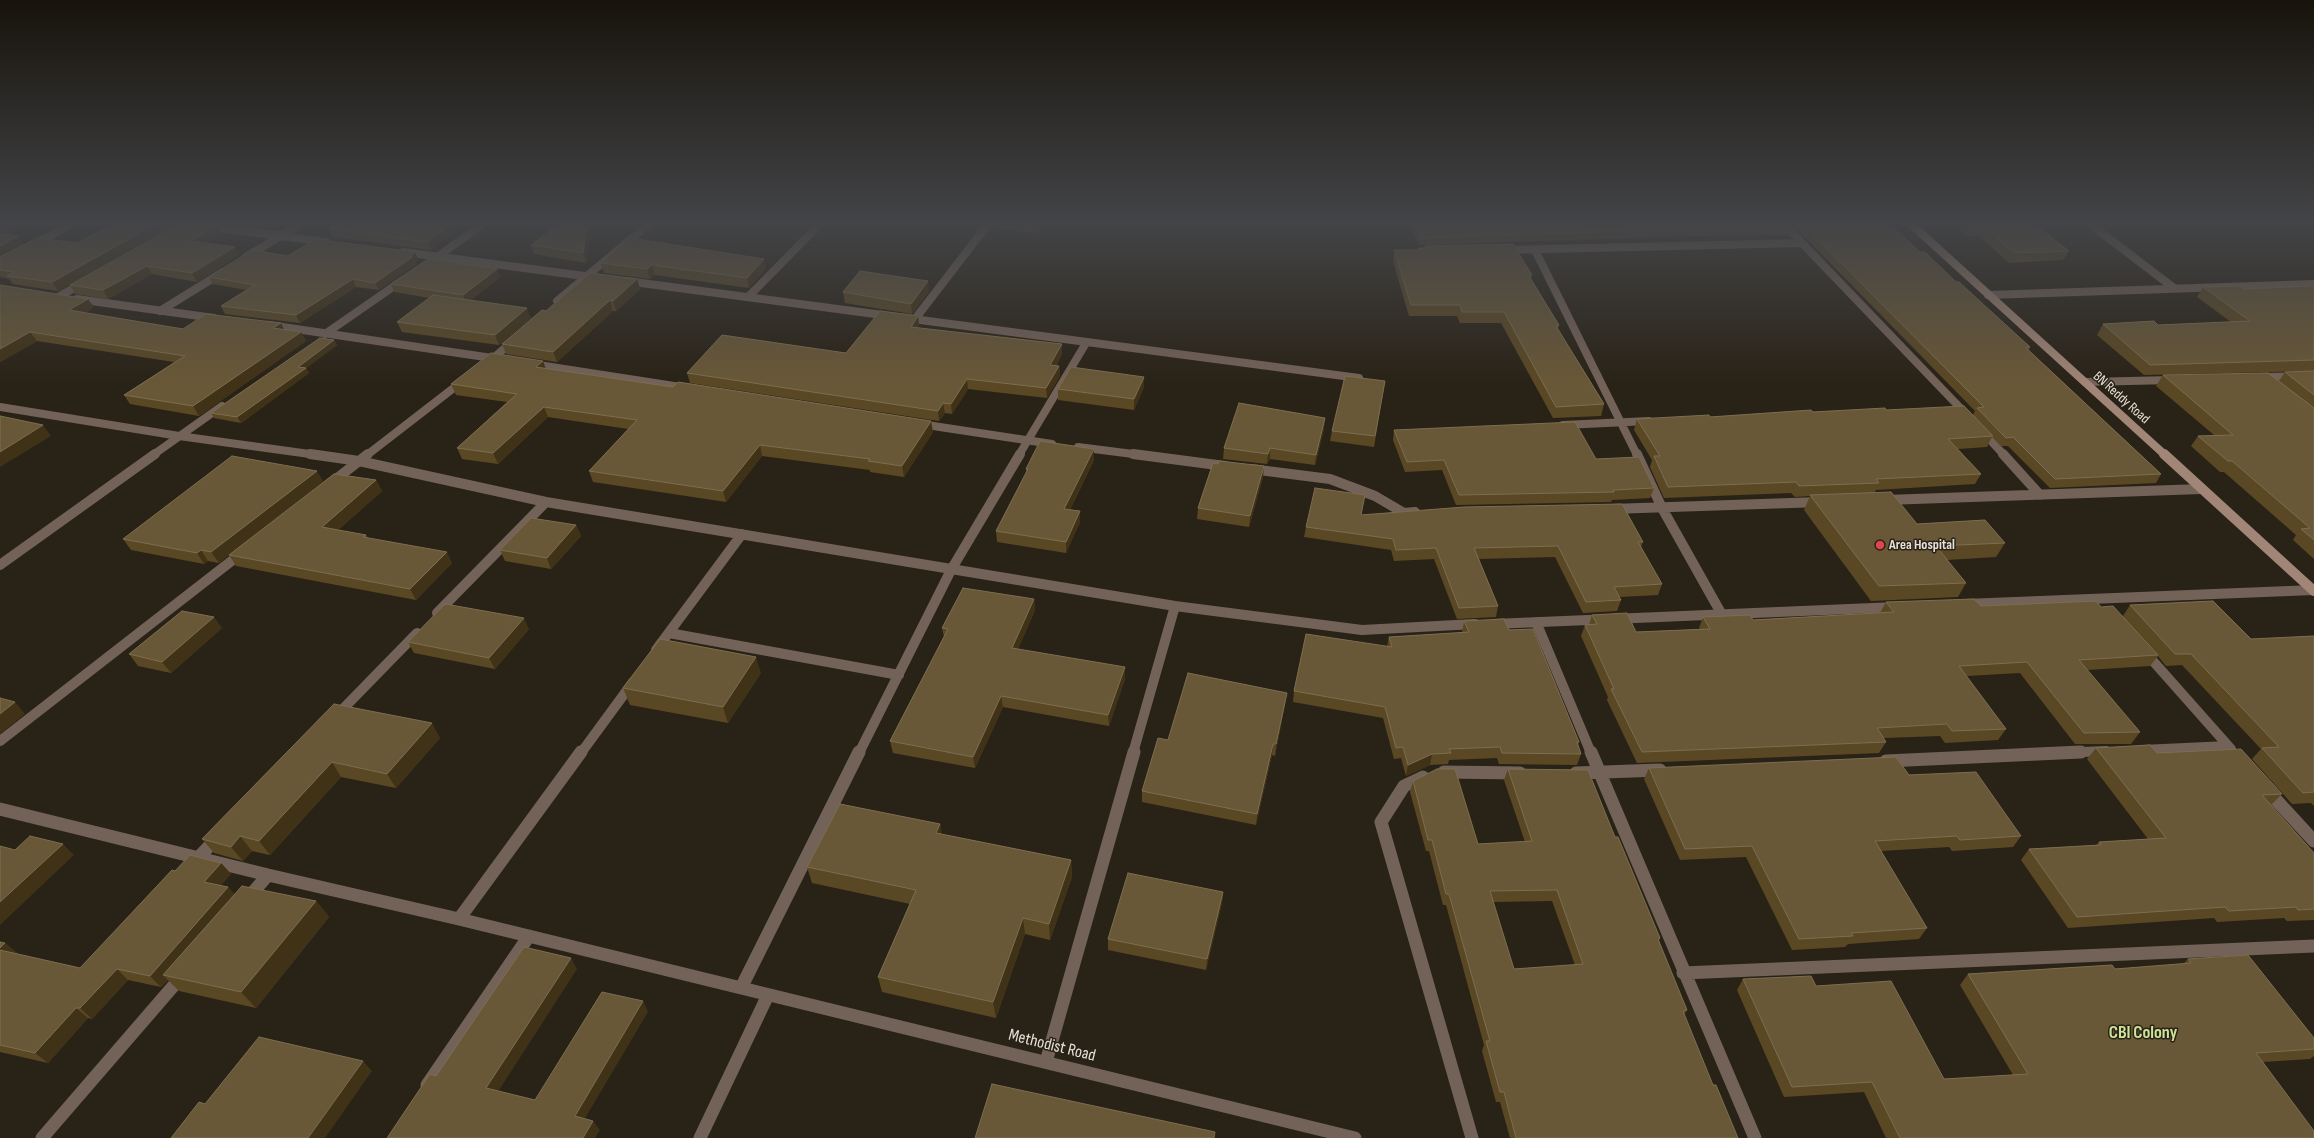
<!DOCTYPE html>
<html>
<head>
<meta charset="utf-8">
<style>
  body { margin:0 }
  canvas { display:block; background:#292216 }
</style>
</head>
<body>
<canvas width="2314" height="1138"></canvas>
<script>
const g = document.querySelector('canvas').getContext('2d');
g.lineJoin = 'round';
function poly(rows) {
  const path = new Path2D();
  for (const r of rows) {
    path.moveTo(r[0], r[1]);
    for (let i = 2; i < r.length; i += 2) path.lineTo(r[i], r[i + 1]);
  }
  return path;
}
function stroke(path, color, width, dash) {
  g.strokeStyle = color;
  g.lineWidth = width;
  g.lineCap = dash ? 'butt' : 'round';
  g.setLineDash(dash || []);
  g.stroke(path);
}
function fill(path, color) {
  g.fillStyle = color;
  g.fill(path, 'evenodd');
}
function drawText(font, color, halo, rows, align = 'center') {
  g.font = font + ' "Sofia Sans Condensed",sans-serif';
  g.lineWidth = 3;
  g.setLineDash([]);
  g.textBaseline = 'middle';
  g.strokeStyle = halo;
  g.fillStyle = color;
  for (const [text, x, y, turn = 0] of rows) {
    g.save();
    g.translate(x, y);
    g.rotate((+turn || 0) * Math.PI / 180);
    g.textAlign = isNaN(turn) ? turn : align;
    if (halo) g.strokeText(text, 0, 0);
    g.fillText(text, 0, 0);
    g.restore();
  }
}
stroke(poly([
  [191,224,326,242],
  [2090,224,2174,288],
  [1802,243,1967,415],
  [33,245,72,224],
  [1503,250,1802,243,1785,224],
  [1535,250,1637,455],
  [403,252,600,278],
  [246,257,300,224],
  [434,259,483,224],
  [626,281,1359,378],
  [1988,295,2314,284],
  [60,296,84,282],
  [749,296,820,224],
  [77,299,214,318],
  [557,301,649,224],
  [160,311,223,272],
  [915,319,988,224],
  [269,325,499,359],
  [325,334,403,280],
  [490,361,514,340],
  [532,364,687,388],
  [2260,377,2314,376],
  [2085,382,2172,380],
  [0,407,179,436,317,455],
  [920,424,1052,444],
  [1563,425,1649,421],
  [1982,431,2004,455],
  [1078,447,1141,455],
  [153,455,222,406],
  [367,455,464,380],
  [1019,455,1086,343]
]), '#736258', 8);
stroke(poly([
  [310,454,359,461,546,502,1175,606,1362,630,1475,624],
  [1133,454,1225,466],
  [1637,454,1662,508,1721,613],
  [2003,454,2040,495],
  [1251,469,1330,479,1375,496,1404,513,1415,512],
  [331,483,368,454],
  [1885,500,2202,489],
  [1611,509,1821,502],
  [0,565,155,454],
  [1965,604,2314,590],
  [437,613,546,502],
  [1536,622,1591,753],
  [1493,624,1897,607],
  [669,633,899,675],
  [656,650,742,534],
  [2145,652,2231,749],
  [337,715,417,633],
  [0,741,243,552],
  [2142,750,2228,746],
  [581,753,633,682],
  [859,753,951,570,1020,454],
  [1133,753,1175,606],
  [2059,753,2106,751]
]), '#736258', 10);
stroke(poly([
  [1591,752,1755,1138],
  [1886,761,2081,752],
  [1444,772,1520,773],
  [1576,773,1660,770],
  [1423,777,1404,786,1381,822,1472,1138],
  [2267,790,2314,841],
  [0,809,268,875],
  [198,858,217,838],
  [248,898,268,875,459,919,581,752],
  [459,919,1355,1138],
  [1683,973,2314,946],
  [741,988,859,752],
  [1046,1062,1134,752],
  [427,1085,529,936],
  [42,1138,182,976],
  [700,1138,768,995]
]), '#736258', 13);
stroke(poly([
  [1911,224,2165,455]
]), '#a18576', 8);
stroke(poly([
  [2164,454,2314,591]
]), '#a18576', 10);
fill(poly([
  [0,224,24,224,4,234,24,244,10,252,77,243,113,224,176,224,58,291,13,284,9,279,0,277],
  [337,224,465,224,431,250,333,237,329,229],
  [591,224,586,263,534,254,531,245],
  [964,224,982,224,979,226],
  [992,224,1045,224,1039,233,992,228],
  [1409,224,1788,224,1790,227,1787,235,1727,235,1419,245],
  [1792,224,1890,224,1920,252,1956,282,2030,347,2029,350,2161,474,2156,483,2050,488,2008,446,2001,446,1992,437,1987,447,1958,449,1981,474,1975,484,1876,490,1874,493,1917,524,2005,543,1996,557,1947,560,1966,583,1958,597,1871,601,1804,510,1810,496,1795,497,1791,493,1664,498,1650,467,1652,460,1634,430,1637,419,1710,417,1813,412,1886,410,1973,415,1975,411],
  [1954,224,2034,224,2069,251,2063,260,2009,263,1978,235,1967,236],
  [222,234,205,243,239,255,197,282,152,274,108,299,75,294,70,285],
  [1425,246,1532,275,1531,280,1559,325,1558,329,1604,404,1601,416,1553,418,1501,323,1460,323,1457,316,1409,316,1393,261,1394,250,1418,250,1418,248,1425,248],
  [415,252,418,260,415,262,416,264,379,290,356,287,300,323,225,314,221,306,246,290,213,284,209,277,288,256],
  [764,259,766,268,749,288,655,275,650,279,604,273,601,263],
  [497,269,500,277,471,300,531,318,499,345,402,332,397,322,430,298,394,292,391,284],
  [637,279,640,289,616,311,613,311,557,362,506,354,502,344,546,311],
  [0,285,94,307,85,313,183,329,281,323,284,330,301,332,306,341,199,416,130,404,124,395,174,362,37,341,0,362],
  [2314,286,2314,371,2144,375,2097,335,2103,324,2158,325,2231,322,2197,297,2203,287,2244,289],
  [929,291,912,314,845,303,843,292],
  [918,316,919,326,918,328,1062,344,1062,354,1056,366,1059,366,1060,376,1047,398,968,389,952,414,945,413,939,421,690,383,687,373,846,353],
  [334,340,337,345,306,368,309,373,241,423,214,418,211,413],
  [543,361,545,369,933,432,904,477,870,472,870,470,762,456,726,502,593,482,589,471,628,429,548,417,498,464,462,459,457,448,507,402,456,395,451,384],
  [2314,371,2314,559,2293,540,2296,535,2224,472,2220,472,2191,446,2198,436,2214,435,2156,386,2163,375,2279,381,2285,372],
  [1144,377,1144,387,1134,410,1058,400,1058,389],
  [1385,381,1374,447,1330,441,1332,431],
  [1324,429,1315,465,1270,459,1267,464,1223,459,1224,448],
  [1394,430,1596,459,1654,488,1650,498,1612,500,1611,502,1456,505,1442,470,1405,472,1393,440],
  [1094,460,1070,510,1080,522,1066,553,997,542,996,531,1026,473,1026,469],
  [1263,477,1249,527,1197,519,1198,508],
  [376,480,382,491,338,530,366,535,368,538,452,563,416,600,236,566,229,555,219,563,208,561,204,564,131,550,123,539,323,481,249,539],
  [1362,515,1643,542,1641,547,1662,584,1658,595,1619,597,1621,600,1617,611,1583,613,1555,557,1479,559,1498,606,1496,617,1457,619,1434,559,1394,561,1391,550,1304,537,1306,527],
  [576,525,581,536,551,569,505,561,500,550],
  [1034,599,1035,610,1018,649,1125,679,1109,726,1003,707,975,768,893,753,890,741,944,637,942,628],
  [1886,602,1981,606,2101,607,2123,616,2130,605,2251,639,2314,636,2314,806,2311,803,2292,804,2252,759,2261,749,2182,665,2166,666,2158,656,2150,666,2087,670,2140,732,2131,744,2075,744,2020,673,1966,676,2006,729,1998,740,1945,743,1940,736,1884,738,1886,742,1879,753,1637,763,1607,700,1608,697,1581,636,1585,625,1589,625,1592,615,1636,632,1700,629,1699,628,1703,617,1753,620,1880,613],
  [1464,621,1509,630,1579,742,1578,745,1581,754,1577,765,1499,764,1497,758,1449,760,1448,764,1430,765,1406,776,1401,758,1394,759,1383,718,1293,702,1294,691,1387,647,1389,637,1462,633],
  [222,628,171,673,138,666,129,654],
  [529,629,495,669,414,653,408,642],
  [761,673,728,723,630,705,623,688],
  [334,704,440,738,396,788,341,777,270,855,252,851,243,861,214,853,202,839],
  [1285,704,1275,756,1272,755,1256,825,1142,802,1142,791,1168,740],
  [2096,748,2157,753,2282,794,2271,805,2314,853,2314,920,2287,921,2284,918,2217,922,2214,918,2068,928,2021,860,2029,849,2096,845,2099,842,2148,839,2087,759],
  [1649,768,1909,775,2021,836,2013,847,1952,851,1949,847,1881,851,1927,928,1919,939,1848,944,1845,947,1792,950,1746,857,1680,860,1644,779],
  [1508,769,1615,837,1660,938,1659,941,1687,1010,1684,1015,1713,1085,1738,1138,1510,1138,1500,1102,1496,1102,1482,1051,1484,1045,1446,905,1443,905,1429,851,1426,851,1410,792,1413,781,1478,844,1525,842,1504,780],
  [1552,901,1575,965,1514,969,1493,902],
  [940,824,941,834,1071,860,1072,877,1050,940,1025,934,996,1018,882,992,878,977,910,904,812,883,807,867],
  [221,863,231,874,220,886,228,887,234,894,316,901,329,917,256,1008,179,991,168,980,161,987,128,980,92,1019,88,1018,48,1063,0,1052,0,942,5,943,17,953,17,954,80,968,175,871],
  [1223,892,1222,903,1206,970,1108,950,1108,939],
  [2188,959,2314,1038,2314,1056,2310,1059,2263,1062,2314,1138,1886,1138,1864,1092,1784,1097,1737,990,1743,979,1816,986,1944,1079,2013,1075,1960,985,1968,974,2115,969,2183,964]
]), '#5a4824');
fill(poly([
  [1,224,24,224,0,236,0,225],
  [156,224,176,224,58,291,52,282],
  [451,224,465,224,431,250,427,242],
  [587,224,591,224,586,263,583,253],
  [1038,224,1045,224,1039,233],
  [217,226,222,234,195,249,191,241],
  [18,236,24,244,0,257,0,246],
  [235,247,239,255,197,282,192,273],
  [415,252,418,260,415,262,416,264,379,290,375,283],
  [764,259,766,268,749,288,747,278],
  [652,265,655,275,650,279,647,269],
  [147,266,152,274,108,299,103,290],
  [497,269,500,277,467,303,463,295],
  [353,279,356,287,300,323,296,315],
  [637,279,640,289,616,311,613,301],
  [928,281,929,291,912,314,911,304],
  [88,299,94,307,75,319,69,310],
  [610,300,613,311,557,362,553,352],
  [527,308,531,318,499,345,495,335],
  [918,316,919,326,912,336,911,327],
  [281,323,285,332,273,328],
  [30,332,37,341,0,362,0,349],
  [301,332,306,341,199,416,193,406],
  [334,340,337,345,306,368,309,373,241,423,237,417,298,367],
  [1062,344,1062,354,1051,375,1050,365],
  [543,361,547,372,536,367],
  [1059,366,1060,376,1047,398,1046,388],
  [1144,377,1144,387,1134,410,1134,399],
  [967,379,968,389,952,414,951,404],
  [943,403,945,413,939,421,938,411],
  [544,407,548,417,498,464,493,453],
  [1325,418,1324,429,1315,465,1316,455],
  [931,421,933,432,904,477,902,466],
  [43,425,51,436,0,467,0,452],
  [760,445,762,456,726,502,723,491],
  [1270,448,1270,459,1267,464,1268,454],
  [1094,449,1094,460,1065,520,1064,509],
  [1264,466,1263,477,1249,527,1250,516],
  [317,471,323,481,219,563,211,552],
  [376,480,382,491,329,538,322,527],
  [1080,511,1080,522,1066,553,1066,542],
  [576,525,581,536,551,569,547,558],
  [201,550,208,561,204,564,197,553],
  [447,552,452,563,416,600,410,589],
  [1034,599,1035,610,1014,659,1012,648],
  [214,617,222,628,171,673,162,662],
  [524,618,529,629,495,669,489,658],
  [756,657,761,673,728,723,723,707],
  [1125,667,1125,679,1109,726,1108,715],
  [1287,693,1285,704,1275,756,1276,744],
  [1001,696,1003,707,975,768,973,757],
  [15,702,25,714,0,734,0,714],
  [432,723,440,738,396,788,387,774],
  [1273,744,1272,755,1256,825,1257,814],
  [1432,754,1430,765,1406,776,1408,765],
  [332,762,341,777,270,855,259,841],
  [940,824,943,840,936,833],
  [240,836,252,851,243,861,231,847],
  [63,844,74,855,0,925,0,902],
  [1071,860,1072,877,1050,940,1049,924],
  [221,863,231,874,213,893,204,882],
  [228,887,238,898,163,975,168,980,161,987,150,976],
  [1223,892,1222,903,1206,970,1207,959],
  [316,901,329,917,256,1008,241,992],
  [1023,918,1025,934,996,1018,993,1002],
  [5,943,17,953,10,961,0,952,0,948],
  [571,958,577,969,494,1098,486,1088],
  [117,969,128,980,92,1019,80,1008],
  [643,1001,648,1012,581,1125,575,1116],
  [76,1008,88,1018,48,1063,35,1053],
  [363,1061,372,1071,325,1138,308,1138],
  [593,1121,600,1130,595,1138,583,1138]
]), '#403216');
const building = poly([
  [113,224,156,224,52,282,7,276,14,272,0,270,0,257,37,238,77,243,113,224],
  [179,224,207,224,217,226,191,241,235,247,192,273,147,266,103,290,70,285,179,224],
  [337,224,451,224,427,242,329,229,337,224],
  [559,224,587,224,583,253,531,245,559,224],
  [1413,224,1788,224,1790,227,1729,227,1420,238,1413,224],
  [1802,224,1890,224,1920,252,1925,252,1956,282,1959,282,2030,347,2026,348,2161,474,2055,479,2013,437,2006,438,1977,408,1984,407,1802,224],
  [1970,224,2034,224,2069,251,2014,253,1982,226,1972,226,1970,224],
  [0,233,18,236,0,246,0,233],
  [630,238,764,259,747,278,652,265,647,269,601,263,630,238],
  [315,239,415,252,410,257,412,257,375,283,353,279,296,315,221,306,255,285,209,277,252,250,288,256,315,239],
  [1513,244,1532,275,1529,276,1559,325,1556,326,1604,404,1556,407,1504,312,1462,312,1460,305,1411,305,1394,250,1419,250,1418,248,1426,248,1425,246,1513,244],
  [428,259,497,269,463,295,391,284,428,259],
  [860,271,928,281,911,304,843,292,860,271],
  [590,273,637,279,613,301,610,300,553,352,502,344,542,310,546,311,590,273],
  [0,285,88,299,69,310,183,329,206,314,281,323,273,328,301,332,193,406,124,395,185,356,30,332,0,349,0,285],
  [2240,286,2244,289,2314,286,2314,360,2150,365,2103,324,2154,321,2158,325,2250,321,2203,287,2240,286],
  [433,295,527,308,495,335,397,322,433,295],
  [880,311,918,316,911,327,1062,344,1050,365,1059,366,1046,388,967,379,951,404,943,403,938,411,687,373,722,335,846,353,880,311],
  [320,338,334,340,298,367,306,368,237,417,211,413,320,338],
  [491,353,543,361,536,367,673,387,678,382,931,421,902,466,868,461,870,459,760,445,723,491,589,471,637,420,544,407,493,453,457,448,517,394,451,384,491,353],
  [1071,367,1144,377,1134,399,1058,389,1071,367],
  [2314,371,2314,395,2285,372,2314,371],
  [2268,373,2314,408,2314,540,2301,529,2310,528,2232,461,2228,461,2198,436,2233,435,2163,375,2268,373],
  [1345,376,1385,381,1375,436,1332,431,1345,376],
  [1239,403,1325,418,1316,455,1270,448,1268,454,1224,448,1239,403],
  [1964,406,1993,436,1948,439,1981,474,1876,479,1879,483,1799,486,1796,482,1668,487,1654,456,1660,456,1637,419,1709,415,1710,417,1811,410,1813,412,1885,408,1886,410,1964,406],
  [0,416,43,425,0,452,0,416],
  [1575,422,1596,459,1639,457,1654,488,1613,490,1614,492,1459,495,1444,460,1407,462,1394,430,1575,422],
  [1040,441,1094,449,1064,509,1080,511,1066,542,996,531,1028,469,1026,469,1040,441],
  [232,456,317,471,211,552,201,550,197,553,123,539,232,456],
  [1219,461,1264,466,1250,516,1198,508,1213,463,1218,464,1219,461],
  [334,474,376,480,322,527,366,535,363,537,447,552,410,589,229,555,334,474],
  [1315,488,1365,495,1361,515,1464,507,1622,504,1643,542,1638,542,1662,584,1614,587,1621,600,1586,602,1558,546,1474,548,1498,606,1459,608,1436,548,1396,550,1393,539,1306,527,1315,488],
  [1891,492,1917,524,1985,520,2005,543,1936,546,1966,583,1879,586,1810,495,1891,492],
  [531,518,576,525,547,558,500,550,531,518],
  [963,588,1034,599,1012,648,1125,667,1108,715,1001,696,973,757,890,741,948,629,942,628,963,588],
  [1974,599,1981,606,2096,601,2101,607,2113,606,2158,655,2079,660,2140,732,2084,733,2027,662,1959,666,2006,729,1952,731,1947,724,1877,728,1886,742,1642,752,1611,689,1614,689,1585,625,1597,624,1592,615,1627,613,1636,632,1710,629,1703,617,1750,615,1753,620,1894,612,1886,602,1974,599],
  [2213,601,2251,639,2314,636,2314,792,2303,793,2262,748,2279,747,2191,654,2175,654,2130,605,2213,601],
  [445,604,524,618,489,658,408,642,445,604],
  [182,611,214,617,162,662,129,654,182,611],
  [1504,619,1509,630,1533,629,1579,742,1577,742,1581,754,1502,753,1500,747,1449,749,1451,753,1432,754,1408,765,1403,747,1396,748,1385,707,1294,691,1306,634,1392,647,1389,637,1469,632,1464,621,1504,619],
  [660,639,756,657,723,707,623,688,660,639],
  [1188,673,1287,693,1276,744,1273,744,1257,814,1142,791,1158,738,1168,740,1188,673],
  [0,698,15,702,0,714,0,698],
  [334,704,432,723,387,774,332,762,259,841,240,836,231,847,202,839,334,704],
  [2150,745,2157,753,2241,749,2282,794,2262,795,2314,853,2314,909,2298,910,2296,907,2229,911,2225,907,2077,917,2029,849,2101,845,2099,842,2166,838,2096,748,2150,745],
  [1896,757,1909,775,1976,772,2021,836,1960,840,1957,836,1875,841,1927,928,1851,933,1853,936,1799,939,1752,846,1685,849,1649,768,1896,757],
  [1437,769,1455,769,1478,844,1532,841,1508,769,1588,770,1615,837,1618,837,1660,938,1658,939,1687,1010,1683,1011,1713,1085,1716,1085,1738,1138,1516,1138,1504,1092,1500,1092,1486,1041,1490,1041,1449,894,1446,894,1432,840,1428,840,1413,781,1437,769],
  [1557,890,1583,964,1514,969,1490,891,1557,890],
  [840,804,940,824,936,833,1071,860,1049,924,1023,918,993,1002,878,977,916,890,807,867,840,804],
  [30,836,63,844,0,902,0,846,15,850,30,836],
  [190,855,221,863,204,882,228,887,150,976,117,969,80,1008,76,1008,35,1053,0,1045,0,950,80,968,172,870,175,871,190,855],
  [1128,873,1223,892,1207,959,1108,939,1128,873],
  [242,886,316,901,241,992,163,975,242,886],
  [0,942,5,943,0,948,0,942],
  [524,947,571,958,486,1088,535,1100,602,992,643,1001,575,1116,593,1121,583,1138,387,1138,430,1074,436,1076,524,947],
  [2248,955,2314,1038,2314,1049,2256,1053,2314,1131,2314,1138,1900,1138,1872,1082,1792,1087,1743,979,1811,976,1816,986,1891,981,1944,1079,2028,1074,1968,974,2112,965,2115,969,2191,963,2188,959,2248,955],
  [259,1037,363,1061,308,1138,171,1138,199,1102,205,1104,259,1037],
  [992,1084,1215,1132,1214,1138,975,1138,992,1084]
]);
fill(building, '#695837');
stroke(building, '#7c6e51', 1);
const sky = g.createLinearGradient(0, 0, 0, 384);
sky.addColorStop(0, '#17130c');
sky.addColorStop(0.58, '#434447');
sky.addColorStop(1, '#43444700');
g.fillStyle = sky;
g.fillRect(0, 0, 2314, 384);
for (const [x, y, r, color] of [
  [1880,545,5,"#e0444e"]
]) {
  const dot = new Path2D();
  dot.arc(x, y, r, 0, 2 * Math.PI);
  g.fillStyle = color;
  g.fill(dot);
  stroke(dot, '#292216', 1.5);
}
drawText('14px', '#e6e1da', '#292216', [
  ["BN Reddy Road",2121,398,42]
]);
drawText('bold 14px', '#e6e1da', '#292216', [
  ["Area Hospital",1889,545]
], 'left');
drawText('17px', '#e6e1da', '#292216', [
  ["Methodist Road",1052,1046,14]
]);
drawText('bold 18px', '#cce399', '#292216', [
  ["CBI Colony",2143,1033]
]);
</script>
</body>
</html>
